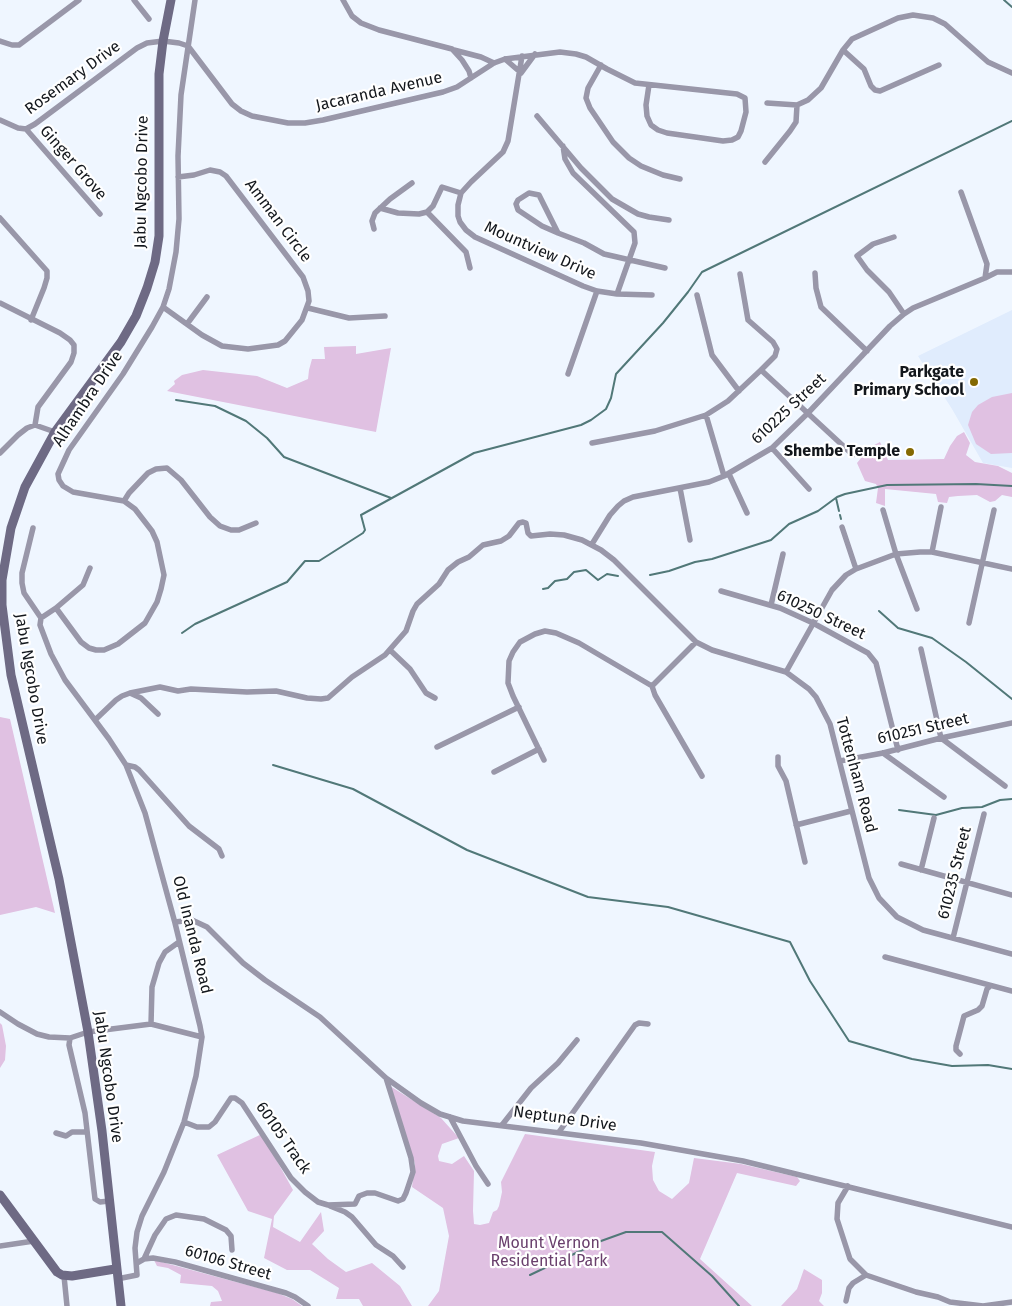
<!DOCTYPE html>
<html>
<head>
<meta charset="utf-8">
<style>
  body { margin:0 }
  canvas { display:block; background:#eff6ff }
</style>
</head>
<body>
<canvas width="1012" height="1306"></canvas>
<script>
const g = document.querySelector('canvas').getContext('2d');
g.lineJoin = 'round';
function fill(path, color) {
  g.fillStyle = color;
  g.fill(path, 'evenodd');
}
function poly(rows) {
  const path = new Path2D();
  for (const r of rows) {
    path.moveTo(r[0], r[1]);
    for (let i = 2; i < r.length; i += 2) path.lineTo(r[i], r[i + 1]);
  }
  return path;
}
function stroke(path, color, width, dash) {
  g.strokeStyle = color;
  g.lineWidth = width;
  g.lineCap = dash ? 'butt' : 'round';
  g.setLineDash(dash || []);
  g.stroke(path);
}
function drawText(font, color, halo, rows, align = 'center') {
  g.font = font + ' "Fira Sans",sans-serif';
  g.lineWidth = 4.5;
  g.setLineDash([]);
  g.textBaseline = 'middle';
  g.strokeStyle = halo;
  g.fillStyle = color;
  for (const [text, x, y, turn = 0] of rows) {
    g.save();
    g.translate(x, y);
    g.rotate((+turn || 0) * Math.PI / 180);
    g.textAlign = isNaN(turn) ? turn : align;
    if (halo) g.strokeText(text, 0, 0);
    g.fillText(text, 0, 0);
    g.restore();
  }
}
fill(poly([
  [1012,310,1012,468,983,463,952,409,918,356]
]), '#e0ecfd');
fill(poly([
  [356,346,356,354,391,348,376,432,167,391,175,384,174,381,182,375,203,370,257,376,287,388,308,379,309,370,312,359,325,359,324,347],
  [1012,393,1012,453,991,454,976,444,968,425,972,412,978,405,992,397],
  [964,432,970,443,966,455,975,462,998,466,1012,473,1012,497,1002,495,995,501,990,502,977,495,958,496,949,497,947,503,938,502,936,494,885,489,885,506,876,503,878,488,876,484,865,481,857,463,870,447,880,442,888,460,944,459,950,446,957,436],
  [0,717,10,719,55,913,36,907,0,915],
  [0,1023,2,1025,6,1046,5,1060,0,1068],
  [390,1086,441,1118,459,1138,442,1144,438,1156,439,1161,452,1164,464,1156,474,1171,473,1211,474,1224,480,1225,489,1223,493,1212,497,1210,499,1206,502,1192,501,1182,525,1134,655,1152,652,1166,653,1180,659,1191,672,1199,689,1183,694,1158,741,1164,797,1177,800,1181,796,1186,737,1173,700,1259,752,1306,428,1306,439,1291,449,1236,443,1208,412,1187,415,1164],
  [262,1134,293,1190,274,1216,273,1227,300,1242,321,1212,324,1231,312,1244,328,1259,346,1272,372,1263,400,1286,412,1306,363,1306,359,1299,336,1299,339,1288,310,1270,287,1270,264,1258,272,1219,248,1211,217,1155],
  [154,1260,277,1293,292,1299,302,1306,210,1306,211,1302,222,1301,218,1291,212,1286,180,1283,181,1275,168,1268,157,1266],
  [804,1269,822,1280,822,1293,819,1301,824,1306,781,1306,797,1289]
]), '#e0c1e2');
stroke(poly([
  [1004,0,1012,7],
  [176,400,215,406,246,421,267,438,284,457,391,498],
  [836,498,839,511],
  [840,515,841,519],
  [650,575,669,571,695,562,712,559,771,540,789,524,818,511,837,497,845,494,887,485,976,484,1012,486],
  [543,589,548,588,555,581,567,579,574,572,586,570,598,580,607,574,618,576],
  [879,611,898,628,932,638,966,662,1012,699],
  [182,633,195,624,287,582,305,561,319,561,363,533,365,530,361,515,474,453,581,425,591,420,606,409,611,398,616,374,663,323,688,292,702,272,1012,121],
  [273,765,353,789,467,850,588,897,668,907,790,942,810,981,849,1041,912,1059,952,1066,988,1065,1012,1069],
  [899,810,936,815,962,808,982,807,1000,800,1012,799],
  [530,1275,601,1241,626,1232,662,1232,712,1276,739,1306]
]), '#517878', 2);
stroke(poly([
  [134,0,149,19],
  [343,0,352,16,361,23,379,30,452,49,462,60,469,71,471,78],
  [0,41,12,45,19,45,79,0],
  [454,50,481,57,494,63],
  [843,50,864,69,871,86,875,90,880,91,939,65],
  [522,56,508,141,503,152,471,182,461,193,458,205,458,216,460,222,466,230,475,237,583,286,597,291,617,294,652,295],
  [505,59,520,72],
  [601,65,588,88,586,98,590,108,613,142,629,158,641,166,663,175,680,179],
  [521,73,535,54],
  [767,103,797,105,808,100,821,88,843,50,852,39,898,18,913,15,933,18,945,24,988,62,1012,73],
  [537,116,581,168,612,199,638,214,649,217,669,220],
  [0,120,18,128,26,129,35,124,137,48,147,43,163,41,179,43,188,46,232,104,241,111,252,116,288,123,305,123,323,120,443,92,457,87,494,63,505,59,560,52,576,54,586,57,607,69,635,83,737,94,745,98,746,112,741,131,738,137,732,140,723,141,667,133,658,130,651,125,647,116,646,105,649,85],
  [26,129,100,214],
  [563,146,565,159,573,173,634,232,635,243,617,294],
  [765,162,790,131,796,122,797,105],
  [380,208,398,213,419,214,427,212,433,206,442,187,461,193],
  [427,212,466,252,470,268],
  [0,218,47,271,47,278,44,288,31,320],
  [374,229,372,221,375,213,390,199,412,183],
  [558,233,539,195,529,193,518,200,516,204,518,210,542,226,558,233,584,243,604,254,665,268],
  [894,237,873,244,857,256,867,270,889,292,904,314],
  [815,273,816,288,821,307,867,351],
  [740,274,748,320,773,342,777,349,775,356,761,370],
  [985,278,997,272,1012,272],
  [697,295,712,355,739,391],
  [0,303,60,333,70,340,74,345,74,353,71,362,38,407,35,425],
  [163,307,202,335,222,346,248,349,278,345,285,341,302,320,309,301,308,291,303,277,226,176,220,172,210,170,194,175,178,177],
  [308,308,349,318,385,316],
  [187,324,207,297],
  [568,374,597,291],
  [706,415,724,476],
  [592,443,655,431,706,415,728,401,761,370,853,455],
  [772,448,809,489],
  [0,453,18,435,27,428,35,425,55,432],
  [729,474,747,513],
  [680,488,690,540],
  [124,501,129,493,148,473,156,469,167,468,181,480,210,517,220,526,231,530,239,530,256,523],
  [883,510,896,554,917,609],
  [842,527,856,569],
  [33,528,22,573,22,583,24,593,41,618],
  [592,544,610,515,618,506,624,501,633,497,709,482,724,476,772,448,808,413,890,326,904,314,913,308,985,278,987,264,961,192],
  [932,552,941,507],
  [90,568,83,585,56,608,41,618,40,625,51,654,65,680,109,739,126,765,145,813,175,923,200,1026,202,1037,196,1076,184,1122,164,1172,142,1216,137,1232,135,1248,137,1275,117,1279],
  [721,591,780,608,813,623,868,653,876,663,898,750],
  [771,605,783,554],
  [56,608,81,642,89,648,96,650,104,650,118,644,145,623,157,602,161,589,164,575,157,542,152,531,135,509,124,501,73,492,63,486,59,480,58,474,69,450,123,374,152,327,163,307,169,289,176,252,179,219,178,156,181,95,195,0],
  [969,623,994,510],
  [921,649,941,738,1005,786],
  [390,650,410,669,426,693,435,698],
  [786,672,832,590,846,575,856,569,896,554,920,552,932,552,1012,569],
  [652,686,655,695,702,776],
  [130,693,160,687,178,691,191,689,247,692,276,691,307,698,321,699,328,698,352,677,385,655,406,631,413,611,417,604,439,584,448,570,458,562,469,557,483,545,501,541,509,536,519,523,523,522,526,523,528,533,531,536,550,534,564,535,582,540,601,550,614,560,696,642,712,650,786,672,809,689,816,697,830,724,869,878,879,898,897,917,923,930,1012,954],
  [95,720,116,700,122,696,130,693,141,698,158,714],
  [437,747,519,707],
  [883,753,944,797],
  [778,757,778,766,786,781,805,862],
  [544,760,513,696,508,683,509,661,513,652,520,642,535,634,545,631,556,633,579,643,652,686,696,642],
  [840,761,883,753,941,738,1012,723],
  [126,765,135,767,139,770,189,826,219,849,222,856],
  [494,772,539,749],
  [796,825,851,811],
  [901,864,1012,895],
  [921,870,934,818],
  [175,922,192,920,207,927,243,963,265,980,320,1017,386,1078,421,1103,440,1114,463,1121,641,1143,743,1161,1012,1227],
  [953,938,984,814],
  [885,957,1012,991],
  [0,1012,18,1024,37,1034,49,1037,70,1038,88,1032,151,1024,202,1037],
  [151,1024,152,987,159,963,165,952,179,942],
  [70,1038,69,1045,85,1113,95,1199,100,1202,109,1201],
  [960,1054,956,1050,956,1046,964,1016,978,1010,982,1006,987,989,990,986],
  [450,1117,476,1166,488,1184],
  [184,1122,197,1127,209,1127,215,1122,231,1098,235,1098,242,1103,291,1178,305,1192,318,1202,328,1205,355,1204,359,1196,367,1193,375,1193,398,1201,403,1199,406,1193,413,1172,411,1158,386,1078],
  [502,1125,531,1088,558,1063,577,1040],
  [559,1132,635,1025,639,1023,648,1024],
  [56,1133,66,1136,72,1132,86,1132],
  [848,1186,838,1203,837,1219,850,1259,866,1275,916,1292,938,1297,950,1302,983,1306,1012,1302],
  [330,1206,345,1212,352,1217,376,1245,393,1256,403,1267],
  [0,1246,34,1241],
  [144,1259,155,1235,166,1219,176,1215,204,1219,226,1230,231,1236,232,1250],
  [137,1263,144,1259,153,1258,175,1262,286,1293,295,1297,308,1306],
  [64,1276,67,1306],
  [846,1301,849,1288,853,1283,866,1275]
]), '#9997a9', 5.5);
stroke(poly([
  [0,1195,57,1272,62,1275,72,1276,115,1269],
  [121,1306,102,1131,88,1032,59,879,11,675,2,605,2,580,11,528,25,487,55,432,121,342,136,316,147,288,155,262,159,236,159,74,163,41,171,0]
]), '#6e6a84', 9);
for (const [x, y, r, color] of [
  [974,382,5,"#846902"],
  [910,452,5,"#846902"]
]) {
  const dot = new Path2D();
  dot.arc(x, y, r, 0, 2 * Math.PI);
  g.fillStyle = color;
  g.fill(dot);
  stroke(dot, '#fff', 2);
}
drawText('16px', '#13171c', '#fff', [
  ["Rosemary Drive",73,78,-36],
  ["Jacaranda Avenue",379,92,-13],
  ["Ginger Grove",73,163,49],
  ["Jabu Ngcobo Drive",142,182,-89],
  ["Amman Circle",278,221,53],
  ["Mountview Drive",540,251,24],
  ["Alhambra Drive",88,399,-56],
  ["610225 Street",789,409,-43],
  ["610250 Street",821,615,25],
  ["Jabu Ngcobo Drive",31,679,80],
  ["610251 Street",923,729,-13],
  ["Tottenham Road",856,775,75],
  ["610235 Street",955,873,-76],
  ["Old Inanda Road",192,935,76],
  ["Jabu Ngcobo Drive",108,1077,82],
  ["Neptune Drive",565,1119,8],
  ["60105 Track",283,1138,55],
  ["60106 Street",228,1263,16]
]);
drawText('bold 16px', '#13171c', '#fff', [
  ["Parkgate",964,373],
  ["Primary School",964,391],
  ["Shembe Temple",900,452]
], 'right');
drawText('16px', '#6a406d', '#fff', [
  ["Mount Vernon",549,1244],
  ["Residential Park",549,1262]
]);
</script>
</body>
</html>
